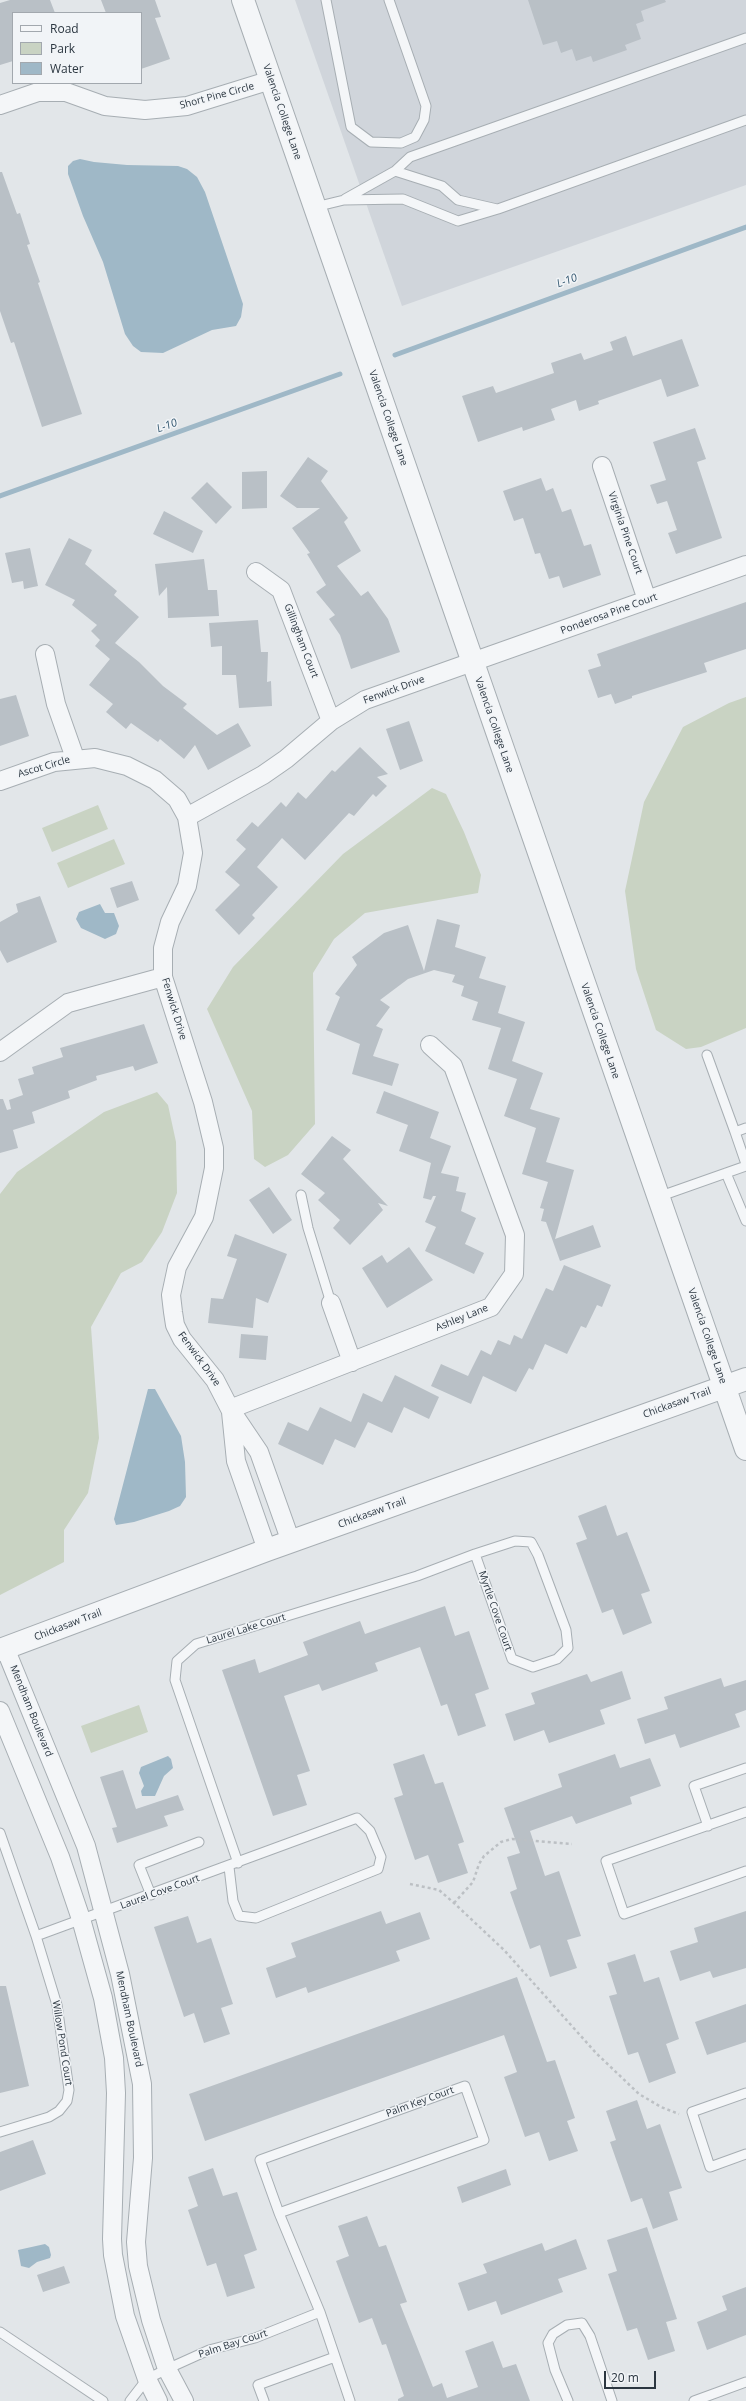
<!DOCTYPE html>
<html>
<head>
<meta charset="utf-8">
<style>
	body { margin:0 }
	#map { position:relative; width:746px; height:2401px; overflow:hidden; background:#e2e6e9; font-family:"Open Sans",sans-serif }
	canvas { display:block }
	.legend { position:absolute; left:12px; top:12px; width:130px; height:72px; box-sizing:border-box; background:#f1f4f7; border:1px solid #a2a8ae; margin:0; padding:5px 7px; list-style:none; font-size:12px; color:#2b3640 }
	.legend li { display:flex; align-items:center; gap:8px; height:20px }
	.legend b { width:20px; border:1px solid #a2a8ae }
	.scale { position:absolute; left:604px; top:2371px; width:52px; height:18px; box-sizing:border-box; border:2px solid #2b3640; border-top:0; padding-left:5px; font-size:12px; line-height:14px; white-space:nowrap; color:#2b3640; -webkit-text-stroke:3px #f1f4f7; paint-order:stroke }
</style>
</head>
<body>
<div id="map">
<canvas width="746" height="2401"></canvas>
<ul class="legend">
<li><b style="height:5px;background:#f4f6f8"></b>Road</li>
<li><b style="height:11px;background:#c9d3c3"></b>Park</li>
<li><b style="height:11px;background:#9fb8c7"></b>Water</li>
</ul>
<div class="scale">20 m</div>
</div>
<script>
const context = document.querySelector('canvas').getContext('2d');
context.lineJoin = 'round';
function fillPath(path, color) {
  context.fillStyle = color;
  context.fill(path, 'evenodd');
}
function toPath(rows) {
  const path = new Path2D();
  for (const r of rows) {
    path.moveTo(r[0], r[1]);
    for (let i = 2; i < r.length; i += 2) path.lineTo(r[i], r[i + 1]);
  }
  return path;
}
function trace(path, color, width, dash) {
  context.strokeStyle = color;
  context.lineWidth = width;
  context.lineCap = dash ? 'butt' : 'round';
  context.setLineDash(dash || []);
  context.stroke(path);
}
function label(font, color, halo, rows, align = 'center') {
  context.font = font + ' "Open Sans",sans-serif';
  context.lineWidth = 3;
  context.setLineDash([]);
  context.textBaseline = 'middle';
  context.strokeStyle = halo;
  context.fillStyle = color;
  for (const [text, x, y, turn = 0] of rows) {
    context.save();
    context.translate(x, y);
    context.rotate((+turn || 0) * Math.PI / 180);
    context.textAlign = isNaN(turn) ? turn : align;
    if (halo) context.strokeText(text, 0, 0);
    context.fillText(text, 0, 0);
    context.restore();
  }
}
fillPath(toPath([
	[295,0,746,0,746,185,402,306]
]), '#d0d5db');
fillPath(toPath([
	[746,697,746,1028,701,1047,686,1049,656,1030,636,969,625,891,644,802,683,727,729,703],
	[432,788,446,794,464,832,481,875,478,893,365,913,334,939,313,973,315,1124,288,1155,265,1167,254,1159,252,1111,207,1009,233,967,343,854],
	[98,805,108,829,52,852,42,828],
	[114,839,125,864,68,888,57,863],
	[157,1092,168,1105,176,1142,177,1193,162,1232,142,1262,121,1273,91,1327,99,1438,88,1493,64,1530,64,1562,0,1595,0,1194,17,1172,104,1112],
	[139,1705,148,1732,91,1753,81,1726]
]), '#c9d3c3');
fillPath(toPath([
	[80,159,94,162,127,165,178,166,187,169,197,177,205,192,243,304,241,317,236,326,212,330,163,353,141,352,133,346,125,334,103,262,83,216,68,174,68,166,73,161],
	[100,904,105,913,114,913,119,926,116,934,105,939,81,928,76,919,79,912],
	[148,1389,155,1389,181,1436,185,1462,186,1497,180,1506,169,1511,134,1522,116,1525,114,1519],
	[168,1756,171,1759,173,1768,164,1776,155,1796,142,1796,141,1791,144,1786,139,1773,141,1767],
	[45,2244,49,2247,51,2255,50,2258,37,2262,29,2268,21,2266,18,2250]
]), '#9fb8c7');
trace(toPath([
	[395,355,746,227],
	[0,496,340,374]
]), '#9fb8c7', 5);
fillPath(toPath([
	[10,0,50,0,55,13,13,13,13,61,0,65,0,3],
	[101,0,155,0,161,17,155,18,170,59,141,69,141,13,106,13],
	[528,0,665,0,666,2,641,11,644,21,636,24,641,39,625,45,627,50,593,62,591,56,576,61,572,49,561,53,557,41,543,45],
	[0,172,2,172,17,214,20,213,30,244,27,245,40,282,38,283,82,414,42,427,14,342,11,343,0,311],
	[626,336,633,356,682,339,699,386,667,397,661,379,598,401,599,404,579,411,576,400,551,409,555,420,523,431,522,427,478,442,462,396,493,386,496,393,554,373,551,363,581,353,584,360,613,350,610,342],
	[695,428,706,459,697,462,722,538,676,554,668,533,677,530,667,501,657,504,650,485,666,480,653,442],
	[308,457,328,471,321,481,348,518,344,522,361,551,337,566,361,596,368,591,388,619,400,652,351,669,340,635,329,619,335,615,316,592,326,585,307,554,310,553,292,528,320,508,297,508,280,496],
	[267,471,267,508,242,509,242,472],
	[541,478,546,491,553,488,562,512,571,509,584,546,591,544,601,575,563,588,559,576,549,579,540,553,535,554,523,518,514,521,503,491],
	[207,482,232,507,216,524,191,498],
	[164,511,203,531,193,553,153,534],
	[69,538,92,550,85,564,117,591,114,595,139,617,115,643,139,662,163,686,187,704,183,708,217,735,238,723,251,746,208,770,195,745,184,759,160,739,158,742,131,723,126,729,106,712,113,704,89,685,110,659,95,646,100,640,91,631,97,625,72,605,75,600,45,585],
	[30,548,38,586,24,589,23,581,12,583,5,553],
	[204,559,208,590,217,590,219,616,168,618,167,587,159,596,155,564],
	[746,602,746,649,704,663,707,672,632,696,632,698,615,704,611,694,598,698,588,670,601,666,597,654],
	[258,620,261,652,268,652,267,682,271,681,272,706,239,708,236,675,222,675,222,646,211,647,209,623],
	[16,695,29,736,0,746,0,699],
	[409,721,423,761,400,770,386,729],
	[360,747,388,774,377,777,387,786,376,797,373,794,354,816,349,813,305,860,282,838,257,867,278,887,252,915,255,918,239,935,215,910,240,885,225,872,246,849,236,840,252,822,258,827,281,802,286,807,298,792,306,799,332,770,335,772],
	[132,881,139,900,117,908,110,888],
	[40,896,57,942,7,963,0,950,0,922,18,912,16,904],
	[437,919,460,925,455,947,486,957,479,978,506,986,498,1013,525,1022,512,1061,543,1073,530,1109,560,1118,546,1162,574,1170,555,1239,593,1225,601,1247,560,1261,546,1222,541,1221,544,1209,540,1208,548,1182,522,1174,536,1128,504,1116,517,1079,488,1069,501,1028,472,1020,478,1002,461,996,464,986,452,982,455,975,434,970,408,979,380,1000,390,1007,376,1026,383,1029,373,1056,399,1064,392,1086,352,1074,360,1044,326,1030,340,997,335,994,357,965,352,957,384,933,408,925,424,971],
	[144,1024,158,1063,135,1071,133,1066,96,1076,97,1080,68,1091,70,1098,32,1112,35,1123,13,1130,18,1148,0,1153,0,1099,3,1099,7,1110,11,1109,9,1100,23,1095,18,1079,34,1074,32,1067,63,1057,60,1048],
	[384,1091,439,1112,430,1138,451,1146,441,1173,459,1177,456,1191,466,1193,461,1211,476,1218,465,1244,484,1253,474,1274,425,1251,436,1227,425,1222,436,1196,433,1196,431,1200,423,1198,431,1163,399,1151,408,1125,376,1113],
	[332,1136,351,1150,343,1159,388,1206,378,1203,383,1210,350,1245,333,1228,340,1220,318,1200,325,1193,301,1174],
	[269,1187,292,1220,273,1234,249,1200],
	[235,1234,287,1254,268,1303,256,1298,253,1328,208,1323,211,1298,223,1299,237,1259,227,1256],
	[409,1247,433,1280,387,1308,362,1268,382,1255,387,1263],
	[564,1265,611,1285,602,1307,597,1305,586,1328,581,1326,567,1354,545,1344,533,1370,529,1368,516,1392,483,1376,471,1404,431,1386,441,1364,468,1376,481,1350,491,1355,498,1340,510,1345,514,1335,522,1339,546,1288,553,1291],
	[241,1334,268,1336,266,1360,239,1358],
	[395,1375,439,1397,429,1419,404,1407,392,1433,368,1422,355,1448,335,1439,323,1465,278,1444,288,1422,308,1431,320,1407,351,1422,363,1393,382,1402],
	[606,1505,617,1536,627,1532,650,1591,641,1594,652,1623,623,1635,613,1609,602,1613,576,1543,587,1539,578,1516],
	[445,1606,455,1636,469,1631,489,1689,475,1694,486,1726,458,1736,447,1704,441,1706,420,1647,375,1663,378,1671,322,1691,319,1684,284,1696,310,1771,297,1775,307,1805,273,1816,222,1670,255,1659,259,1673,308,1655,303,1642,360,1621,365,1634],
	[622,1671,631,1699,600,1710,605,1724,549,1743,544,1730,514,1741,505,1714,535,1704,531,1693,587,1674,591,1682],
	[721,1678,724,1687,746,1680,746,1710,735,1714,740,1727,680,1748,675,1734,645,1744,637,1719,668,1709,664,1697],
	[424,1754,435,1784,443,1782,464,1842,458,1844,468,1873,438,1883,428,1855,415,1860,394,1798,403,1795,393,1764],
	[615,1754,620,1768,650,1758,661,1786,630,1797,632,1804,576,1824,572,1816,530,1831,545,1876,559,1871,581,1936,567,1940,577,1968,550,1977,540,1945,530,1949,510,1892,517,1889,507,1857,520,1853,504,1808,562,1787,558,1774],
	[123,1770,136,1809,178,1795,184,1810,164,1816,168,1826,117,1843,112,1828,117,1827,100,1777],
	[381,1911,386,1924,420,1912,430,1939,396,1951,400,1961,308,1993,306,1987,276,1998,266,1968,296,1957,291,1943],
	[746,1911,746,1968,713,1978,710,1971,680,1981,670,1951,698,1942,694,1928],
	[188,1916,197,1943,211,1938,233,2004,221,2008,230,2034,204,2043,194,2013,184,2017,154,1927],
	[635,1954,644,1982,659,1977,679,2039,666,2044,676,2073,649,2083,638,2052,628,2055,609,1996,617,1994,607,1963],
	[517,1977,547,2062,555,2060,575,2118,567,2121,578,2151,549,2161,539,2132,525,2137,504,2077,517,2072,504,2035,205,2141,189,2094],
	[0,1986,6,1986,29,2086,0,2093],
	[746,2004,746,2042,707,2055,695,2022],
	[637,2100,647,2129,660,2124,682,2188,669,2192,678,2220,653,2229,642,2198,631,2202,610,2142,616,2140,606,2111],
	[33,2140,46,2174,0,2191,0,2152],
	[213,2168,223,2196,237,2192,257,2250,244,2255,255,2288,227,2297,216,2263,207,2266,188,2210,198,2206,188,2177],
	[506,2169,511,2185,462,2203,457,2187],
	[367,2216,379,2247,386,2245,407,2302,400,2304,433,2387,442,2383,447,2398,478,2387,465,2351,493,2341,503,2368,516,2364,530,2401,398,2401,398,2399,404,2396,386,2344,382,2345,372,2318,359,2323,336,2261,349,2256,338,2226],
	[647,2227,677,2319,666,2322,675,2351,648,2360,637,2328,627,2331,608,2274,617,2271,607,2240],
	[576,2239,587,2269,558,2279,563,2292,501,2315,496,2301,468,2311,458,2283,487,2273,483,2264,542,2243,545,2251],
	[64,2266,70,2283,43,2292,37,2275],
	[746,2287,746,2335,707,2350,697,2322,727,2310,722,2296]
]), '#b9c0c6');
const service = toPath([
	[326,0,351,127,371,142,401,143,415,137,424,120,426,106,389,0],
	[395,171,442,186,458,200,497,209],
	[345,199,395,171,410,157,746,38],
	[315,207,344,200,403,199,458,221,498,209,746,120],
	[707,1055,735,1132],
	[746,1128,735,1132,746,1164],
	[726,1173,746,1221],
	[301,1195,308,1228,331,1303],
	[658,1197,746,1166],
	[746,1812,606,1861,624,1914,746,1871],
	[708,1826,694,1786,746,1768],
	[0,1833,36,1936,57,2005,69,2090,67,2101,59,2111,49,2117,0,2132],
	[238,1863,175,1680,177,1661,196,1644,417,1576,475,1554,515,1541,531,1542,538,1555,566,1630,568,1648,557,1659,533,1667,512,1659,475,1554],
	[151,1895,139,1865,199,1842],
	[36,1936,357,1818,370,1831,381,1857,378,1869,256,1918,239,1916,233,1901,229,1867],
	[746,2093,692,2112,710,2167,746,2154],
	[279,2213,484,2140,465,2086,260,2160,279,2213,320,2312,350,2401],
	[0,2332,103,2401],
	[130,2401,147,2379,167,2369,209,2350,255,2338,320,2312],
	[264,2401,258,2385,335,2357],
	[568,2401,555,2370,548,2343,553,2334,567,2325,582,2323,590,2336,612,2401],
	[694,2401,746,2382]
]);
const minor = toPath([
	[0,105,38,92,66,92,105,106,145,110,187,106,271,80],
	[602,466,647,600],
	[256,572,281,590,331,721],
	[45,654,56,704,75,758],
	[0,781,54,762,95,758,127,766,155,780,177,799,187,817,193,853,187,886,170,922,163,948,163,977,203,1102,214,1148,214,1168,204,1217,177,1267,171,1295,173,1312,175,1325,182,1339,215,1380,230,1409,259,1452,291,1542],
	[187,817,263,775,286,759,331,721,365,700,746,565],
	[0,1052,68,1003,163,977],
	[331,1303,352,1362],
	[230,1409,491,1307,514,1274,515,1235,453,1066,430,1045],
	[231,1412,236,1461,267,1550],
	[5,1648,86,1846,120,1974,142,2084,143,2158,136,2242,138,2266,151,2320,167,2369,184,2401],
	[0,1711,60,1857,81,1919,103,1998,114,2058,116,2093,112,2239,113,2255,125,2316,147,2379,158,2401]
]);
const tertiary = toPath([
	[243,0,746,1449],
	[0,1650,267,1550,746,1379]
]);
trace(service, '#a7aeb3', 11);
trace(minor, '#a7aeb3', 20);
trace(tertiary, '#a7aeb3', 24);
trace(toPath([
	[410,1884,439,1890,454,1903,504,1950,596,2053,639,2094,661,2107,679,2114],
	[454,1903,473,1882,479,1864,484,1856,501,1842,512,1839,572,1844]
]), '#bcc0c4', 2.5, [3, 3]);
trace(service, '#f4f6f8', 9);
trace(minor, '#f4f6f8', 18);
trace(tertiary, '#f4f6f8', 22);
label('10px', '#2b3640', '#f1f4f7', [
	["Short Pine Circle",217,96,-15],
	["Valencia College Lane",282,112,71],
	["Valencia College Lane",388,418,71],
	["Virginia Pine Court",625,533,71],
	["Ponderosa Pine Court",609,614,-20],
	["Gillingham Court",301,641,69],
	["Fenwick Drive",394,690,-20],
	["Valencia College Lane",494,725,71],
	["Ascot Circle",44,767,-16],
	["Fenwick Drive",174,1009,73],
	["Valencia College Lane",600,1031,71],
	["Ashley Lane",462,1318,-22],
	["Valencia College Lane",707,1336,71],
	["Fenwick Drive",199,1359,54],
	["Chickasaw Trail",677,1403,-20],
	["Chickasaw Trail",372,1513,-20],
	["Myrtle Cove Court",495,1611,71],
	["Chickasaw Trail",68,1625,-21],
	["Laurel Lake Court",246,1629,-17],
	["Mendham Boulevard",31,1711,68],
	["Laurel Cove Court",160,1892,-20],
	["Mendham Boulevard",129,2019,78],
	["Willow Pond Court",62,2043,81],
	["Palm Key Court",420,2102,-20],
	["Palm Bay Court",233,2344,-18]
]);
label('italic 11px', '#375a72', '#f1f4f7', [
	["L-10",567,281,-20],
	["L-10",167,426,-20]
]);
</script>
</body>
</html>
